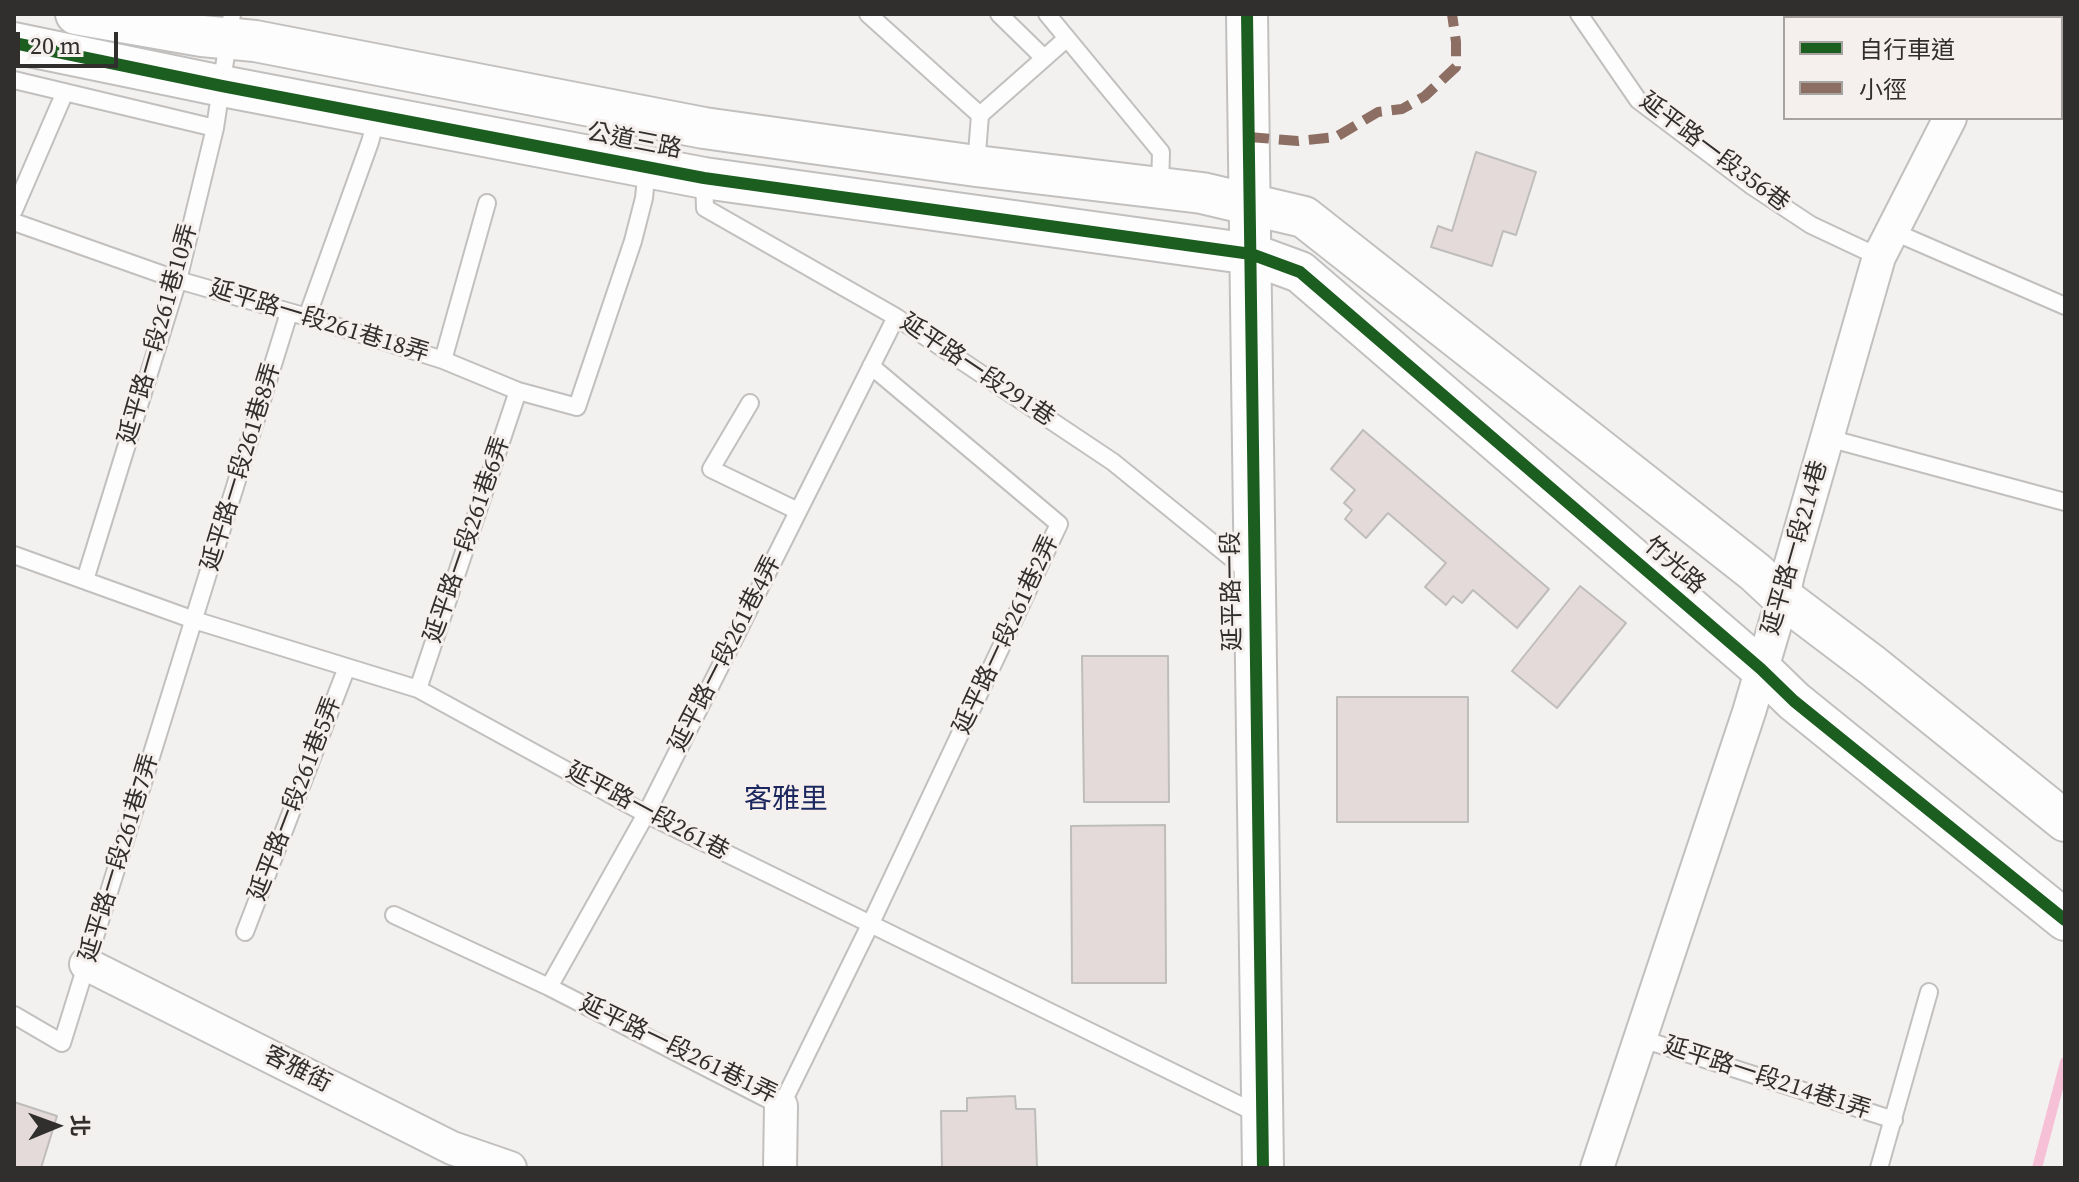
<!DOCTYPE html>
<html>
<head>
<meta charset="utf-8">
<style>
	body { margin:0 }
	#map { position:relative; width:2079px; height:1182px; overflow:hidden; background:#f3f1ef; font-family:"Source Serif 4","Noto Sans TC",serif }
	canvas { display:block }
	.frame { position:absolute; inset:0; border:16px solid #312f2e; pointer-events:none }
	.legend { position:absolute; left:1783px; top:16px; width:280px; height:104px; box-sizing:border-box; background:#f5f0ed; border:2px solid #a7a3a1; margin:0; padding:10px 14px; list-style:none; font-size:24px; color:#312f2e }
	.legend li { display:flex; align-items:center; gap:16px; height:40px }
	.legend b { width:40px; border:2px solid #a7a3a1 }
	.north { position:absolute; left:16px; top:1086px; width:80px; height:80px; -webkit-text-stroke:6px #f5f0ed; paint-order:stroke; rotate:89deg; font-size:22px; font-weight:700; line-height:32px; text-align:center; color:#312f2e }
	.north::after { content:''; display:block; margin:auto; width:28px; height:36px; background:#312f2e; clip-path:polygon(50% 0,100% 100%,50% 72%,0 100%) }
	.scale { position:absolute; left:16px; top:32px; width:102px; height:36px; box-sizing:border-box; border:4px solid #312f2e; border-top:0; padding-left:10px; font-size:24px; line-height:28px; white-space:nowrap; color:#312f2e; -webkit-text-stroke:6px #f5f0ed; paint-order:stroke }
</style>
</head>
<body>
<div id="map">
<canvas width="2079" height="1182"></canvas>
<div class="frame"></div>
<ul class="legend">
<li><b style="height:10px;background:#1b5e20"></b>自行車道</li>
<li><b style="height:10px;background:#8d6e63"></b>小徑</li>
</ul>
<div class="north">北</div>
<div class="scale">20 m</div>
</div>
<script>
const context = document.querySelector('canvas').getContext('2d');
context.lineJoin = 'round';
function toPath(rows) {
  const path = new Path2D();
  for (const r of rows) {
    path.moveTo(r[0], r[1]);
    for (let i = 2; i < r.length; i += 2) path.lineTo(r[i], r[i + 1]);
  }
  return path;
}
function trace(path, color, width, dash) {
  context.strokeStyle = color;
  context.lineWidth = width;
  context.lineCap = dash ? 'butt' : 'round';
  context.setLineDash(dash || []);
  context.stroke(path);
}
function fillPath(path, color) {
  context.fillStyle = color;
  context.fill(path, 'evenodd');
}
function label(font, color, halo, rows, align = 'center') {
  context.font = font + ' "Source Serif 4","Noto Sans TC",serif';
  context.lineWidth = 6;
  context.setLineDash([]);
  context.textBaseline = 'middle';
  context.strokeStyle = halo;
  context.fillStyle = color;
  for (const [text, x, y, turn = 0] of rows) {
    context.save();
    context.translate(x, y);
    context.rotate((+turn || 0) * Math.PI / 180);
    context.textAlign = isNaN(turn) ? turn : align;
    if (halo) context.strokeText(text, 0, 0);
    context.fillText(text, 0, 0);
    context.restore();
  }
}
trace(toPath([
	[2037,1168,2065,1062]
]), '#f6c0d6', 10);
const building = toPath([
	[1476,152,1536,172,1516,235,1503,231,1492,266,1431,247,1438,226,1452,231,1476,152],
	[1363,430,1549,589,1517,628,1473,590,1462,603,1453,596,1446,605,1425,587,1446,563,1388,513,1366,538,1345,519,1352,510,1344,503,1355,490,1331,469,1363,430],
	[1580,586,1626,623,1557,708,1512,671,1580,586],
	[1082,656,1168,656,1169,802,1084,802,1082,656],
	[1337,697,1468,697,1468,822,1337,822,1337,697],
	[1165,825,1166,983,1072,983,1071,826,1165,825],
	[1015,1096,1016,1109,1035,1109,1037,1168,942,1168,941,1111,967,1111,967,1098,1015,1096],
	[14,1102,57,1116,41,1168,14,1168,14,1102]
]);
fillPath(building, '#e5dada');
trace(building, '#bfbdbc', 2);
const service = toPath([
	[868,14,980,115,1066,39],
	[999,14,1044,58],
	[1047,14,1161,152,1160,188],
	[1579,14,1638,100,1752,186,1811,225,1879,257],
	[14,80,215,128],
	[976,166,980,115],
	[704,178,705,208,896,317,1113,462,1251,574],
	[487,203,443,360,518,391,577,407,633,241,644,198,647,168],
	[14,210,65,92],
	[14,222,178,280,307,317,443,360],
	[1892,231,2065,306],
	[307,317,370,142,377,116],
	[750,403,711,469,798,511],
	[1828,438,2065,502],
	[14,555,194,620,418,689,646,814,1260,1115],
	[85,580,178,280,215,128,232,14],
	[418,689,518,391],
	[394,915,549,987,781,1106,870,925,1059,524,871,366],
	[245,932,347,667],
	[549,987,646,814,896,317],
	[14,1015,62,1043,289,313],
	[1639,1038,1894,1120],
	[1879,1168,1929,992]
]);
const minor = toPath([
	[2002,18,2004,14],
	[86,964,452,1148,510,1168],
	[780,1168,781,1106],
	[1597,1168,1749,712,1783,598,1788,574,1879,257,1950,118]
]);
const tertiary = toPath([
	[76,14,202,36,255,41,704,128,976,166,1202,193,1304,217,1755,572,1783,598,1873,666,2065,821],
	[1247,14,1263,1168],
	[14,43,222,86,704,178,1251,254,1300,272,1761,669,1794,701,2065,920]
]);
trace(service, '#c2c0bf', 20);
trace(minor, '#c2c0bf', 36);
trace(tertiary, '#c2c0bf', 44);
trace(service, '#fdfdfd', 16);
trace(minor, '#fdfdfd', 32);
trace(tertiary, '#fdfdfd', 40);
trace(toPath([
	[1249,137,1298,141,1336,137,1378,112,1402,109,1425,96,1456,67,1456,42,1452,14]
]), '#8d6e63', 10, [20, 10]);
trace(toPath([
	[1247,14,1263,1168],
	[14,43,222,86,704,178,1251,254,1300,272,1761,669,1794,701,2065,920]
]), '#1b5e20', 12);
label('24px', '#312f2e', '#f5f0ed', [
	["公道三路",634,142,11],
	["延平路一段356巷",1714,153,37],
	["延平路一段261巷18弄",319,322,17],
	["延平路一段261巷10弄",159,334,-74],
	["延平路一段291巷",977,371,34],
	["延平路一段261巷8弄",242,467,-73],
	["延平路一段261巷6弄",468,540,-71],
	["延平路一段214巷",1796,548,-74],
	["竹光路",1674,566,41],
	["延平路一段",1233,591,-91],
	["延平路一段261巷2弄",1007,635,-65],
	["延平路一段261巷4弄",726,654,-63],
	["延平路一段261巷5弄",296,799,-69],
	["延平路一段261巷",647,812,28],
	["延平路一段261巷7弄",120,858,-73],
	["延平路一段261巷1弄",678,1050,26],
	["客雅街",297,1070,27],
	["延平路一段214巷1弄",1767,1079,18]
]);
label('28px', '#1b275e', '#f5f0ed', [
	["客雅里",786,801]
]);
</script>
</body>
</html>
